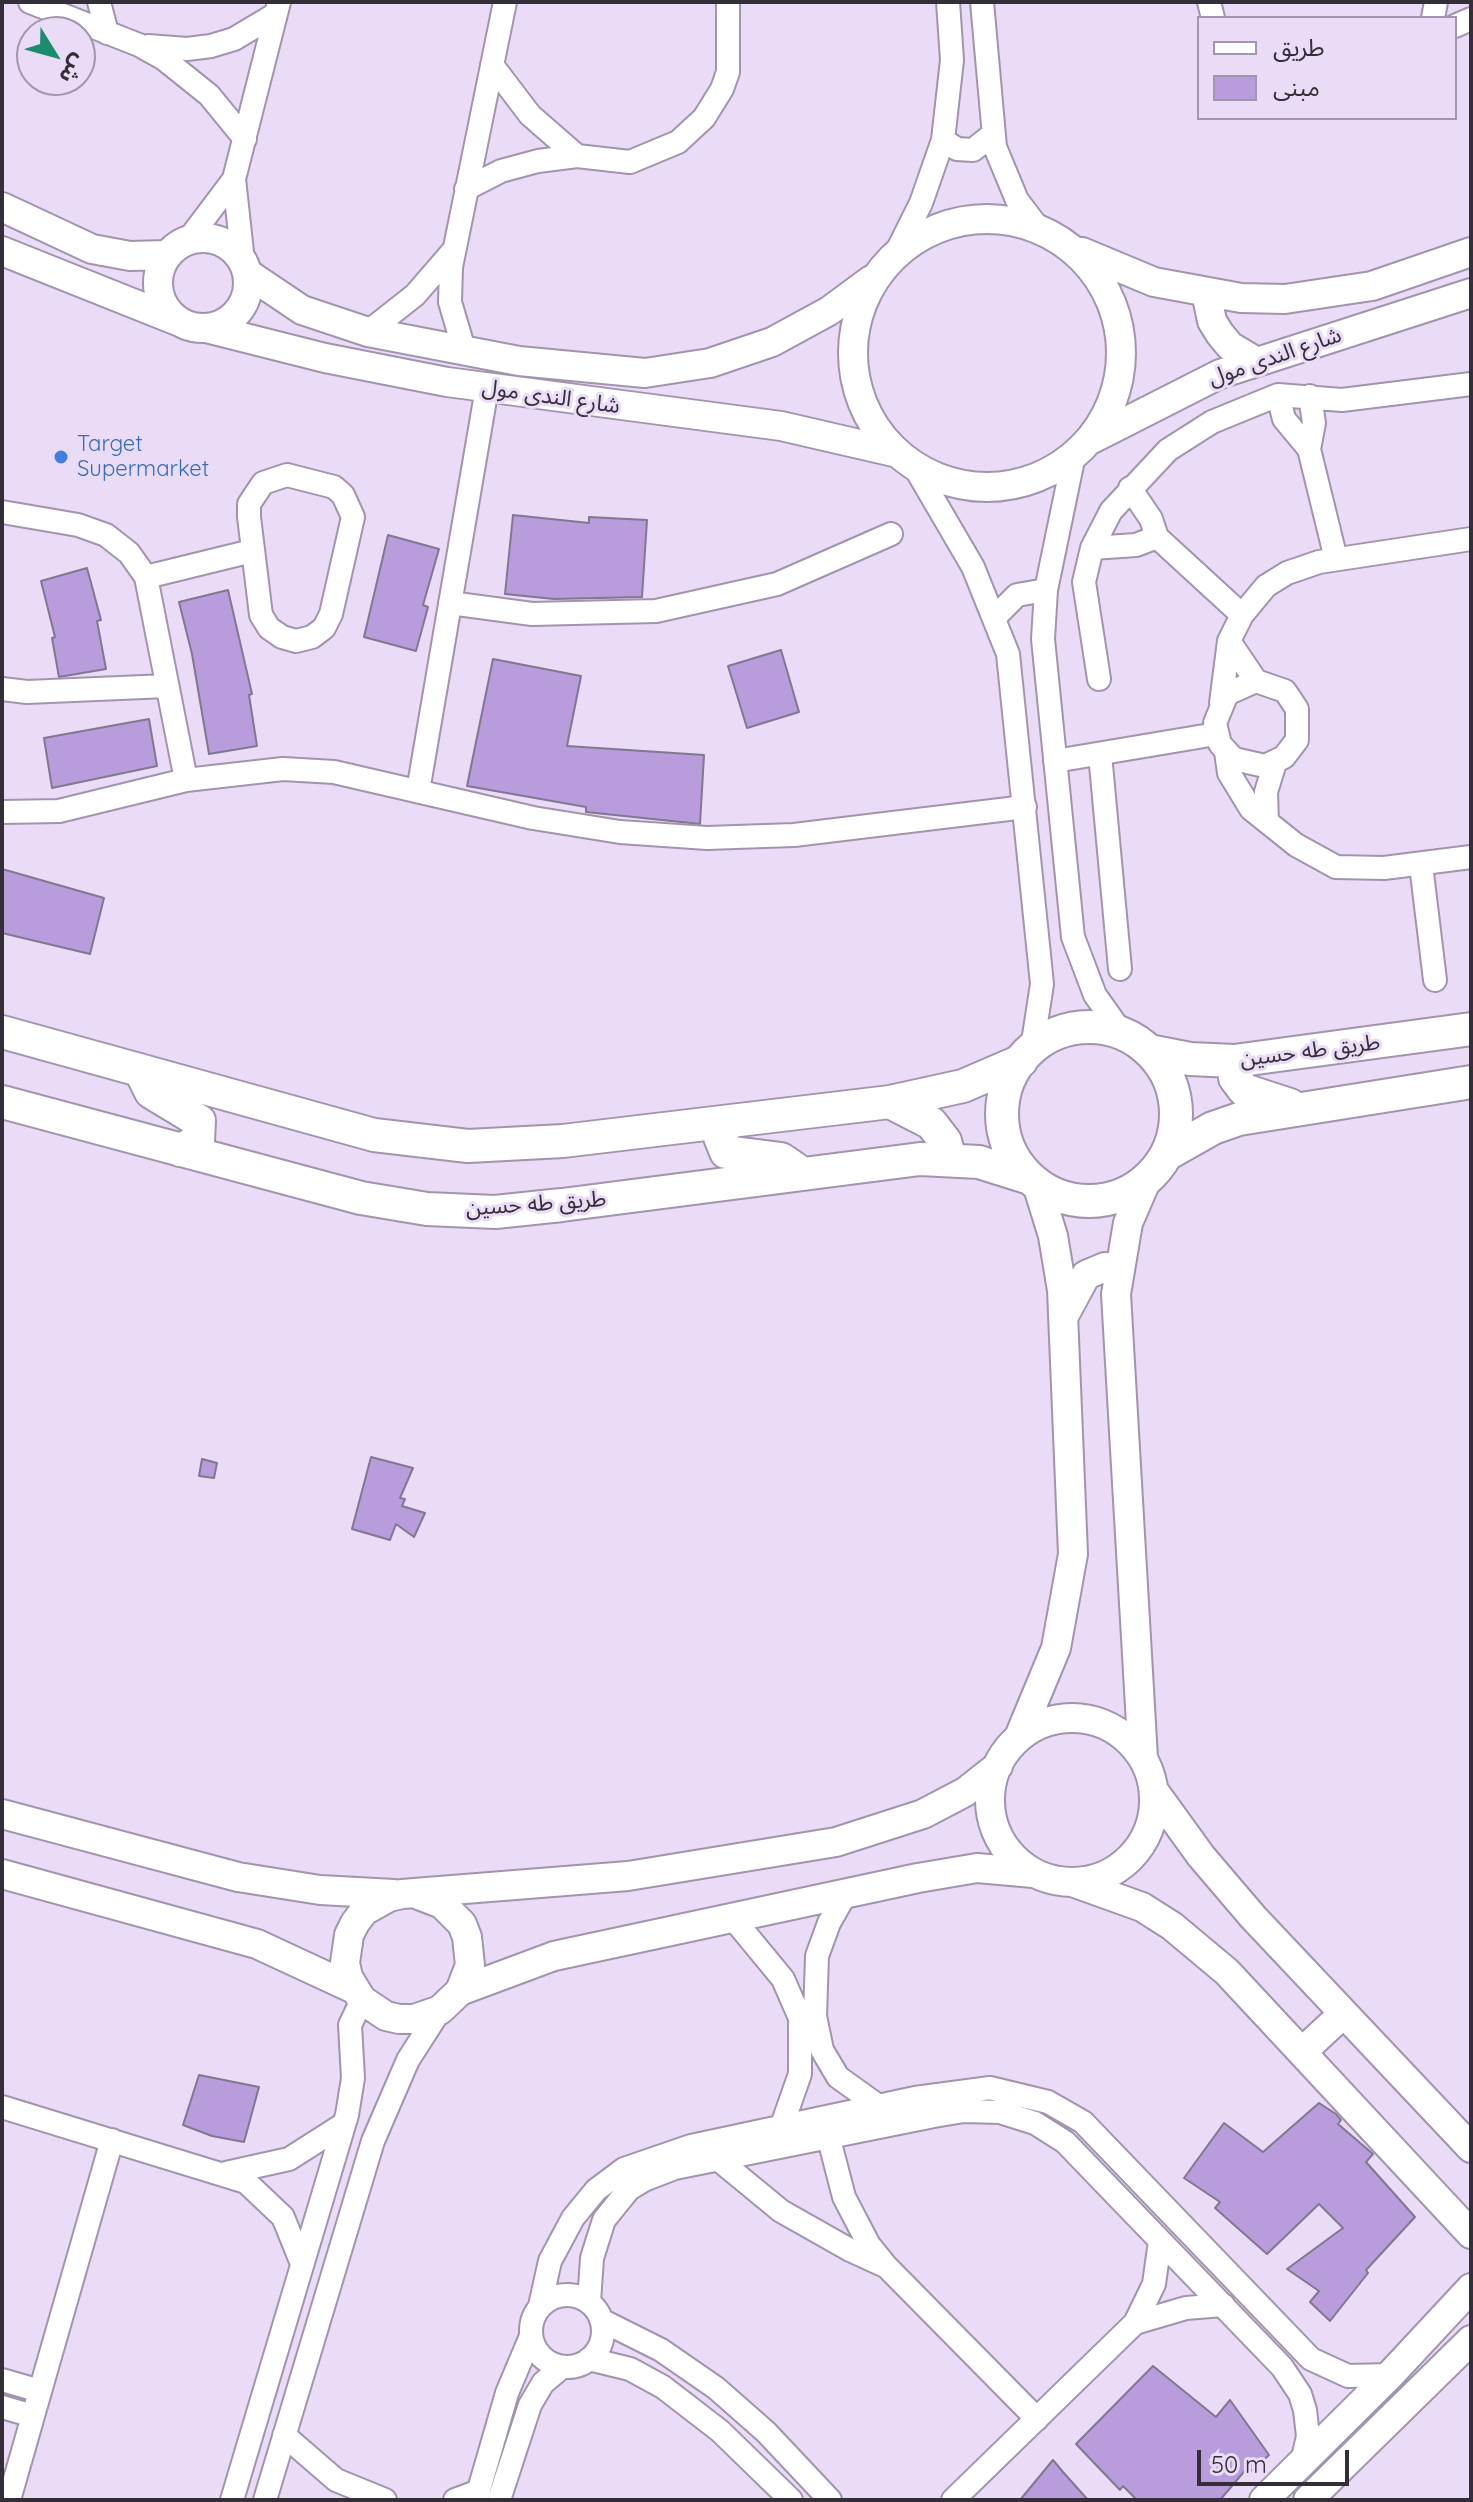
<!DOCTYPE html>
<html>
<head>
<meta charset="utf-8">
<style>
	body { margin:0 }
	#map { position:relative; width:1473px; height:2502px; overflow:hidden; background:#eadbf7; font-family:Quicksand,"Noto Sans Arabic",sans-serif }
	canvas { display:block }
	.frame { position:absolute; inset:0; border:4px solid #342e38; pointer-events:none }
	.legend { position:absolute; left:1197px; top:16px; width:260px; height:104px; box-sizing:border-box; background:#eadbf7; border:2px solid #a196ab; margin:0; padding:10px 14px; list-style:none; font-size:24px; color:#342e38 }
	.legend li { display:flex; align-items:center; gap:16px; height:40px }
	.legend b { width:40px; border:2px solid #a196ab }
	.north { position:absolute; left:16px; top:16px; width:80px; height:80px; box-sizing:border-box; background:#eadbf7; border:2px solid #a196ab; border-radius:50%; rotate:127deg; font-size:22px; font-weight:700; line-height:32px; text-align:center; color:#342e38 }
	.north::after { content:''; display:block; margin:auto; width:28px; height:36px; background:#1a8d6e; clip-path:polygon(50% 0,100% 100%,50% 72%,0 100%) }
	.scale { position:absolute; left:1197px; top:2450px; width:152px; height:36px; box-sizing:border-box; border:4px solid #342e38; border-top:0; padding-left:10px; font-size:24px; line-height:28px; white-space:nowrap; color:#342e38; -webkit-text-stroke:6px #eadbf7; paint-order:stroke }
</style>
</head>
<body>
<div id="map">
<canvas width="1473" height="2502"></canvas>
<div class="frame"></div>
<ul class="legend">
<li><b style="height:10px;background:#fff"></b>طريق</li>
<li><b style="height:22px;background:#b89cdb"></b>مبنى</li>
</ul>
<div class="north">ش</div>
<div class="scale">50 m</div>
</div>
<script>
const context = document.querySelector('canvas').getContext('2d');
context.lineJoin = 'round';
function fillPath(path, color) {
  context.fillStyle = color;
  context.fill(path, 'evenodd');
}
function toPath(rows) {
  const path = new Path2D();
  for (const r of rows) {
    if (r.length === 3) {
      path.moveTo(r[0] + r[2], r[1]);
      path.arc(r[0], r[1], r[2], 0, 2 * Math.PI);
      continue;
    }
    path.moveTo(r[0], r[1]);
    for (let i = 2; i < r.length; i += 2) path.lineTo(r[i], r[i + 1]);
  }
  return path;
}
function trace(path, color, width, dash) {
  context.strokeStyle = color;
  context.lineWidth = width;
  context.lineCap = dash ? 'butt' : 'round';
  context.setLineDash(dash || []);
  context.stroke(path);
}
function label(font, color, halo, rows, align = 'center') {
  context.font = font + ' Quicksand,"Noto Sans Arabic",sans-serif';
  context.lineWidth = 6;
  context.setLineDash([]);
  context.textBaseline = 'middle';
  context.strokeStyle = halo;
  context.fillStyle = color;
  for (const [text, x, y, turn = 0] of rows) {
    context.save();
    context.translate(x, y);
    context.rotate((+turn || 0) * Math.PI / 180);
    context.textAlign = isNaN(turn) ? turn : align;
    if (halo) context.strokeText(text, 0, 0);
    context.fillText(text, 0, 0);
    context.restore();
  }
}
const building = toPath([
	[513,515,589,523,589,517,647,520,642,597,554,599,505,594,513,515],
	[388,535,439,549,423,605,428,607,416,651,364,637,388,535],
	[87,568,101,620,97,621,106,669,59,677,52,638,55,637,41,581,87,568],
	[228,590,252,694,249,695,257,746,209,754,192,654,179,602,228,590],
	[781,650,799,712,747,728,728,666,781,650],
	[493,659,581,676,567,746,704,755,700,824,586,812,586,807,467,786,493,659],
	[149,719,157,766,52,788,44,738,149,719],
	[2,869,104,898,90,954,2,933,2,869],
	[371,1457,413,1468,400,1498,405,1499,402,1506,425,1513,414,1537,396,1524,390,1540,352,1529,371,1457],
	[202,1459,217,1463,214,1478,199,1476,202,1459],
	[199,2075,259,2087,244,2142,212,2136,183,2125,199,2075],
	[1319,2103,1336,2114,1341,2120,1338,2124,1373,2154,1366,2162,1415,2217,1366,2270,1368,2273,1330,2321,1310,2302,1319,2291,1287,2269,1343,2228,1319,2204,1267,2254,1215,2208,1220,2202,1184,2178,1224,2123,1263,2152,1319,2103],
	[1153,2366,1216,2417,1230,2400,1269,2455,1252,2471,1248,2467,1220,2500,1137,2500,1123,2486,1120,2490,1076,2444,1153,2366],
	[1053,2460,1063,2472,1088,2500,1020,2500,1053,2460]
]);
fillPath(building, '#b89cdb');
trace(building, '#827790', 2);
const minor = toPath([
	[30,2,139,45,164,59,209,95,245,139],
	[99,2,107,33],
	[982,2,995,147,1017,200,1039,229],
	[1209,2,1213,18],
	[1433,18,1436,2],
	[1455,26,1471,19],
	[148,46,187,49,211,46,234,39,276,14],
	[492,65,530,115,577,156],
	[943,140,957,149,973,150,992,135],
	[466,189,501,171,538,161,577,156,630,162,678,142,704,118,722,89,728,72,728,2],
	[188,240,234,179],
	[894,257,921,203,943,140,952,60,948,2],
	[243,261,234,179,279,2],
	[368,332,415,295,453,251],
	[465,353,450,302,451,267,505,2],
	[1278,395,1284,419,1309,449],
	[1310,396,1314,423,1309,449,1336,559],
	[1074,455,1046,590,1043,639,1073,937,1095,995,1122,1033],
	[914,466,973,567,1008,654,1042,984,1032,1049],
	[287,475,334,487,343,495,353,517,331,614,324,628,312,637,296,641,282,637,269,628,261,615,249,517,249,504,263,483,287,475],
	[1130,488,1151,519,1157,537,1242,615],
	[2,512,78,525,106,535,129,553,146,577,186,780],
	[1092,548,1136,545,1157,537],
	[146,577,252,551],
	[450,603,532,614,656,611,777,584,891,534],
	[996,616,1017,595,1046,590],
	[1229,641,1256,681,1285,691,1297,709,1297,740,1284,757,1265,766,1234,759,1220,744,1215,723,1227,694,1256,681],
	[1099,679,1084,582,1092,548,1111,511,1168,450,1212,422,1278,395,1342,400,1471,384],
	[2,689,27,692,167,686],
	[1221,703,1229,641,1242,615,1266,586,1287,573,1319,562,1471,539],
	[1226,752,1229,773,1251,809,1296,845,1336,867,1384,868,1471,857],
	[1100,754,1120,969],
	[1055,761,1216,734],
	[418,791,487,388],
	[2,812,59,811,186,780,283,769,334,772,533,818,620,832,707,838,794,835,1025,807],
	[1267,822,1266,792,1275,763],
	[1421,865,1435,980],
	[846,1893,829,1923,817,1956,815,2016,822,2050,838,2077,877,2105],
	[731,1916,783,1979,800,2018,800,2074,781,2128],
	[2,2107,246,2182,283,2217,302,2264],
	[829,2139,844,2197,869,2245,886,2266,1037,2419],
	[719,2160,781,2211,850,2250,885,2266],
	[226,2173,289,2159,344,2124],
	[567,2331,36],
	[589,2302,592,2258,604,2220,629,2189,644,2180,675,2168,934,2116,964,2111,1000,2112,1035,2123,1065,2142,1282,2367,1300,2394,1305,2410,1308,2436,1302,2463],
	[540,2306,550,2261,573,2218,596,2190,624,2169,691,2146,915,2098,990,2088,1048,2102,1083,2122,1311,2359,1348,2376,1390,2375],
	[601,2320,661,2350,716,2388,766,2432,830,2500],
	[1135,2323,1186,2308,1223,2305],
	[589,2359,630,2369,663,2387,720,2431,791,2500],
	[2,2380,40,2391],
	[2,2407,33,2416],
	[284,2435,336,2480,385,2500],
	[9,2500,112,2140],
	[232,2500,347,2115,353,2078,350,2025,362,2000],
	[265,2500,373,2141,408,2060,440,2010],
	[455,2500,479,2491],
	[476,2500,507,2393,531,2336],
	[499,2500,530,2405,543,2383,562,2367],
	[953,2500,1135,2323,1154,2284,1160,2241]
]);
const tertiary = toPath([
	[2,207,92,249,130,256,167,255],
	[987,353,134],
	[203,283,45],
	[2,251,180,322],
	[1082,252,1154,282,1241,298,1285,299,1372,286,1471,252],
	[247,273,302,310,368,332,519,361,645,373,710,363,772,342,829,311,871,280],
	[1206,292,1212,321,1220,334,1230,346,1255,361],
	[206,328,325,358,447,382,781,426,898,453],
	[1092,439,1220,374,1471,293],
	[1065,1314,1086,1275,1105,1267,1118,1270],
	[1072,1800,82],
	[1019,1737,1056,1648,1073,1554,1062,1290,1053,1236,1037,1184],
	[1143,1758,1116,1294,1128,1223,1147,1179],
	[1154,1791,1201,1856,1253,1917,1471,2148],
	[2,1814,238,1877,320,1890,394,1894],
	[2,1874,257,1944,354,1989],
	[1075,1883,1142,1907,1172,1926,1227,1972,1471,2234],
	[416,1894,442,1904,462,1924,467,1937,470,1965,460,1991,440,2010,414,2019,399,2019,386,2016,362,2000,348,1977,345,1963,349,1935,355,1923,364,1911,389,1897,402,1894,628,1876,836,1842,923,1814,965,1792,998,1766],
	[460,1991,554,1956,918,1878,977,1868,1033,1873],
	[1303,2051,1343,2014],
	[1264,2500,1390,2375,1471,2288],
	[1308,2500,1471,2340]
]);
const secondary = toPath([
	[1089,1114,87],
	[2,1032,374,1135,468,1146,563,1141,890,1102,963,1086,1021,1061],
	[1149,1051,1190,1059,1234,1061,1471,1029],
	[1234,1061,1235,1078,1244,1090,1290,1105],
	[140,1070,151,1092,199,1121,198,1141,180,1150],
	[2,1102,361,1198,427,1209,495,1212,562,1205,920,1159,979,1162,1030,1178],
	[890,1102,931,1123,945,1141,950,1159],
	[732,1121,724,1128,720,1137,726,1152,781,1159,800,1172],
	[1167,1154,1213,1128,1239,1119,1471,1082]
]);
trace(minor, '#a294ae', 26);
trace(tertiary, '#a294ae', 32);
trace(secondary, '#a294ae', 36);
trace(minor, '#fff', 22);
trace(tertiary, '#fff', 28);
trace(secondary, '#fff', 32);
for (const [x, y, r, color] of [
	[61,457,8,"#3f7fe0"]
]) {
  const dot = new Path2D();
  dot.arc(x, y, r, 0, 2 * Math.PI);
  context.fillStyle = color;
  context.fill(dot);
  trace(dot, '#eadbf7', 3);
}
label('22px', '#342e38', '#eadbf7', [
	["شارع الندى مول",1275,357,-19],
	["شارع الندى مول",551,397,8],
	["طريق طه حسين",1310,1051,-7],
	["طريق طه حسين",536,1204,-4]
]);
label('22px', '#366cbe', '#eadbf7', [
	["Target",77,444],
	["Supermarket",77,469]
], 'left');
</script>
</body>
</html>
